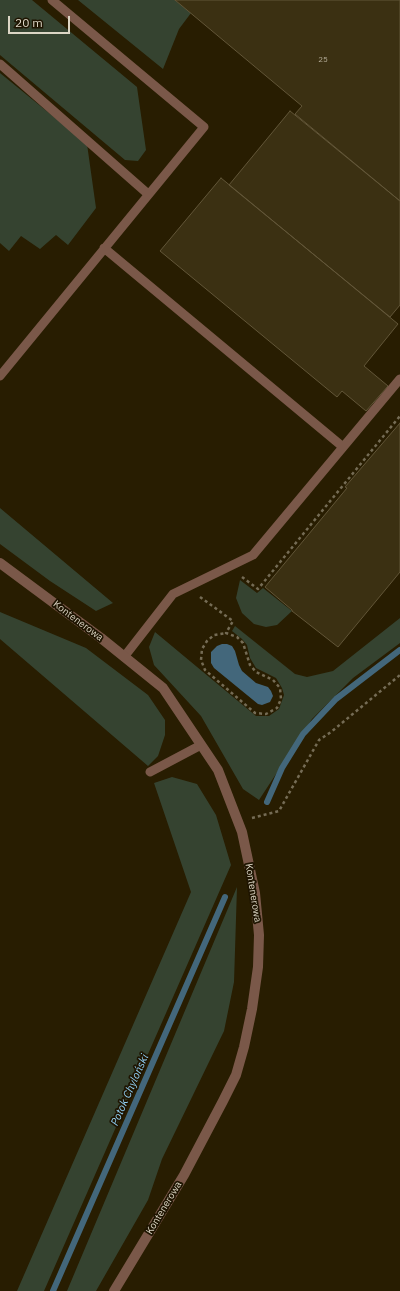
<!DOCTYPE html>
<html>
<head>
<meta charset="utf-8">
<style>
	body { margin:0 }
	#map { position:relative; width:400px; height:1291px; overflow:hidden; background:#281d01; font-family:"IBM Plex Sans",sans-serif }
	canvas { display:block }
	.scale { position:absolute; left:8px; top:16px; width:62px; height:18px; box-sizing:border-box; border:2px solid #dcd6c5; border-top:0; padding-left:5px; font-size:12px; line-height:14px; white-space:nowrap; color:#dcd6c5; -webkit-text-stroke:3px #1e1400; paint-order:stroke }
</style>
</head>
<body>
<div id="map">
<canvas width="400" height="1291"></canvas>
<div class="scale">20 m</div>
</div>
<script>
const context = document.querySelector('canvas').getContext('2d');
context.lineJoin = 'round';
function fillPath(path, color) {
  context.fillStyle = color;
  context.fill(path, 'evenodd');
}
function toPath(rows) {
  const path = new Path2D();
  for (const r of rows) {
    path.moveTo(r[0], r[1]);
    for (let i = 2; i < r.length; i += 2) path.lineTo(r[i], r[i + 1]);
  }
  return path;
}
function trace(path, color, width, dash) {
  context.strokeStyle = color;
  context.lineWidth = width;
  context.lineCap = dash ? 'butt' : 'round';
  context.setLineDash(dash || []);
  context.stroke(path);
}
function label(font, color, halo, rows, align = 'center') {
  context.font = font + ' "IBM Plex Sans",sans-serif';
  context.lineWidth = 3.5;
  context.setLineDash([]);
  context.textBaseline = 'middle';
  context.strokeStyle = halo;
  context.fillStyle = color;
  for (const [text, x, y, turn = 0] of rows) {
    context.save();
    context.translate(x, y);
    context.rotate((+turn || 0) * Math.PI / 180);
    context.textAlign = isNaN(turn) ? turn : align;
    if (halo) context.strokeText(text, 0, 0);
    context.fillText(text, 0, 0);
    context.restore();
  }
}
fillPath(toPath([
	[0,0,32,0,137,87,146,150,138,161,125,160,0,55],
	[78,0,175,0,191,13,179,29,163,69],
	[0,73,87,144,96,208,68,245,56,235,40,249,21,236,9,251,0,243],
	[0,508,113,603,96,611,50,581,0,544],
	[240,580,257,593,263,588,292,611,277,625,266,627,254,624,242,613,236,598],
	[0,612,86,648,148,695,165,720,165,735,158,756,148,766,0,639],
	[400,618,400,643,353,678,312,719,259,800,243,789,201,716,154,665,149,647,155,632,256,716,269,716,279,709,284,695,282,688,276,678,256,668,250,658,247,645,242,639,232,631,235,626,295,674,307,677,333,671],
	[172,777,197,784,216,815,231,865,44,1291,17,1291,191,892,154,783],
	[237,887,234,982,224,1031,162,1159,148,1200,96,1291,67,1291]
]), '#354330');
fillPath(toPath([
	[222,644,227,644,232,646,235,651,239,665,242,671,256,683,268,687,271,691,273,696,270,702,262,705,258,704,214,668,211,663,211,652,217,646]
]), '#43677b');
trace(toPath([
	[267,802,282,768,303,734,336,699,400,650],
	[53,1291,225,897]
]), '#43677b', 6);
const building = toPath([
	[175,0,400,0,400,201,295,114,302,106,175,0],
	[290,111,400,201,400,305,390,317,229,185,290,111],
	[221,178,398,324,364,366,388,386,366,411,342,391,337,397,160,251,221,178],
	[400,423,400,572,338,647,292,611,292,610,265,587,347,488,345,487,400,423]
]);
fillPath(building, '#3b3012');
trace(building, '#625638', 1);
trace(toPath([
	[242,577,258,589,400,416],
	[200,597,233,621,226,633,237,637,243,643,250,665,256,672,273,680,280,688,281,699,277,708,266,714,255,713,205,670,201,660,202,649,207,641,214,635,226,633],
	[252,818,279,811,319,740,331,732,400,675]
]), '#756c55', 2.5, [3, 3]);
trace(toPath([
	[0,64,148,194],
	[104,248,343,447],
	[0,376,204,127,52,0],
	[124,657,173,594,253,555,400,379],
	[150,772,201,745]
]), '#7a5849', 9);
trace(toPath([
	[0,563,101,638,163,688,218,770,242,832,255,893,259,935,258,967,252,1009,244,1047,236,1075,223,1101,184,1175,114,1291]
]), '#7a5849', 10);
label('8px', '#b4ac98', null, [
	["25",323,60]
]);
label('10px', '#dcd6c5', '#1e1400', [
	["Kontenerowa",78,621,37],
	["Kontenerowa",253,893,81],
	["Kontenerowa",164,1208,-59]
]);
label('italic 11px', '#90cff3', '#1e1400', [
	["Potok Chyloński",130,1090,-66]
]);
</script>
</body>
</html>
